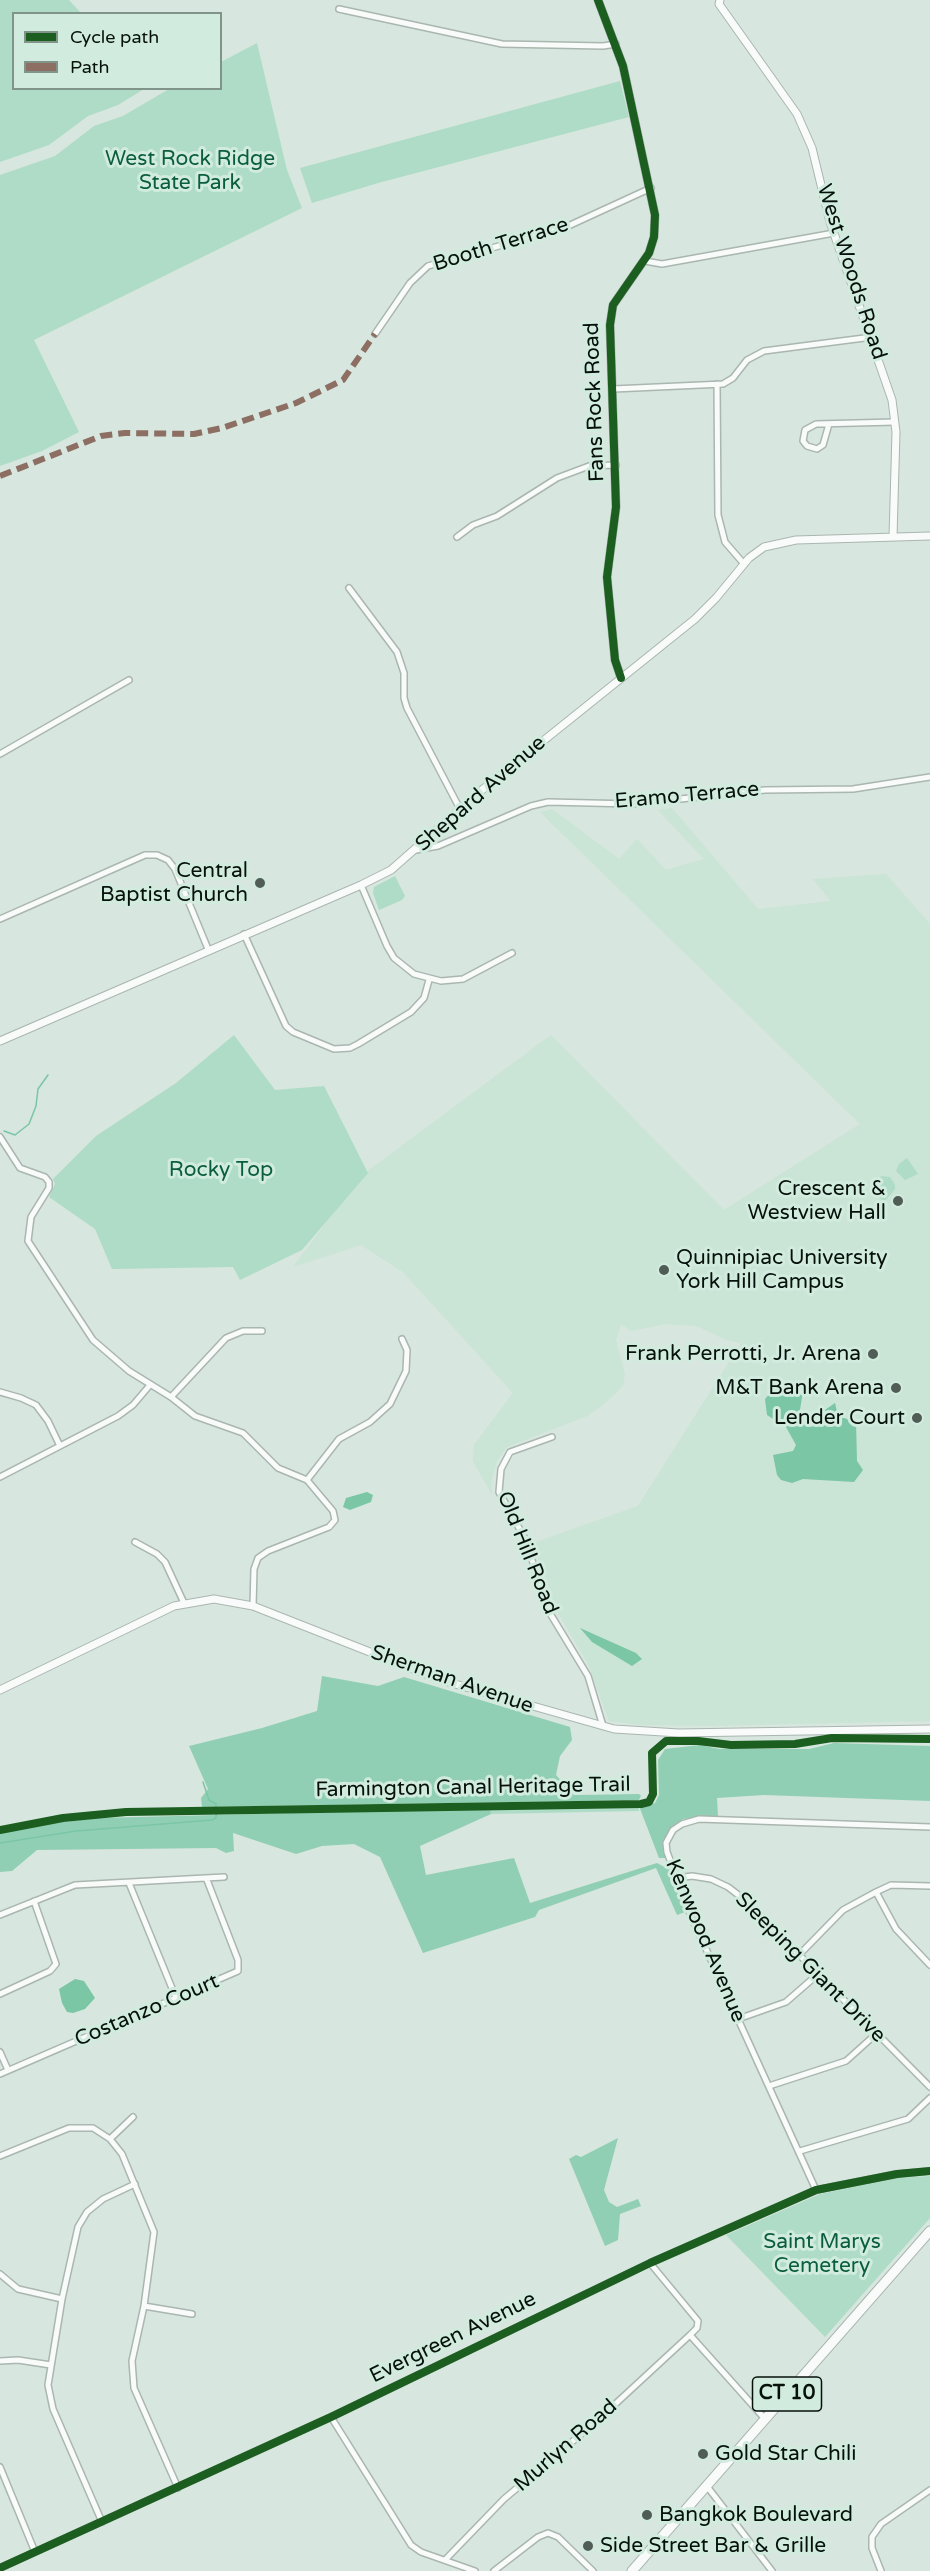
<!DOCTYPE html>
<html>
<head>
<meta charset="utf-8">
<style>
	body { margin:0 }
	#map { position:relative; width:930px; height:2571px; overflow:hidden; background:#d7e6de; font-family:"Varela Round",sans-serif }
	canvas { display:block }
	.legend { position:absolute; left:12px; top:12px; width:210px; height:78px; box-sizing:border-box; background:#d1ecde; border:2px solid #80948a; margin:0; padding:8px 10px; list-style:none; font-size:18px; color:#07110c }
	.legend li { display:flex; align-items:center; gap:12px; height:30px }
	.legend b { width:30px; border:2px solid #80948a }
</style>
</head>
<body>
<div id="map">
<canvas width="930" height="2571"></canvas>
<ul class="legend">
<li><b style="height:8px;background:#1b5e20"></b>Cycle path</li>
<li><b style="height:8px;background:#8d6e63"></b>Path</li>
</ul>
</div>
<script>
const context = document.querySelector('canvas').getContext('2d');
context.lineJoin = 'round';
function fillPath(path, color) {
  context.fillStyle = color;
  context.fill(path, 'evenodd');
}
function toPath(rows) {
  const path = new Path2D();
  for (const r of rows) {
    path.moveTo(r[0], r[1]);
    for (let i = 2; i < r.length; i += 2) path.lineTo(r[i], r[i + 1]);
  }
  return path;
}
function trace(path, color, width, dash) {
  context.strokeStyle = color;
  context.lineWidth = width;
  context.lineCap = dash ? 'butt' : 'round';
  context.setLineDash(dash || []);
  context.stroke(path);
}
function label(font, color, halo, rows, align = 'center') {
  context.font = font + ' "Varela Round",sans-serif';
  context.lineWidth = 6;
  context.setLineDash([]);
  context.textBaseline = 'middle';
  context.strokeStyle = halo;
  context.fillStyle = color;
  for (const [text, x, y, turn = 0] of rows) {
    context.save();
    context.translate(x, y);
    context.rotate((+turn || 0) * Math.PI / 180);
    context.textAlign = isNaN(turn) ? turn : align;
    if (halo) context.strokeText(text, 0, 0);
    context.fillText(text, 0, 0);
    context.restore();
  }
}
fillPath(toPath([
	[672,808,758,909,831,901,813,879,886,874,930,924,930,1721,707,1726,640,1725,609,1721,588,1664,554,1606,533,1543,638,1506,741,1343,726,1340,697,1326,666,1324,631,1331,621,1324,616,1340,625,1374,623,1386,604,1404,587,1416,507,1447,497,1461,491,1482,492,1495,473,1461,474,1445,513,1393,403,1272,361,1245,293,1267,361,1176,551,1035,724,1210,860,1124,540,812,552,809,619,859,637,839,666,870,704,859,658,810]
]), '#cae4d6');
fillPath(toPath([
	[0,0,69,0,81,13,14,14,14,88,144,89,118,105,88,116,49,145,0,162],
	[257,43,287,170,302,208,34,340,79,432,42,451,0,466,0,175,55,156,94,126,123,116,169,89,220,88,221,62],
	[620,81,629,117,378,183,312,203,300,168],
	[395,876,405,896,402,900,379,910,373,893,374,887],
	[234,1035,275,1090,324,1086,368,1173,302,1250,240,1280,233,1267,112,1269,95,1229,49,1197,55,1184,53,1179,96,1136,176,1083],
	[907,1158,918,1174,905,1180,896,1171,899,1164],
	[881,1176,890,1177,895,1185,895,1189,885,1201,872,1194],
	[639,1806,639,1811,491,1814,490,1808],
	[930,2176,930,2218,825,2337,726,2235,820,2194,898,2178]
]), '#afdcc6');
fillPath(toPath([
	[322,1676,378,1686,404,1677,570,1727,572,1740,560,1756,556,1775,574,1795,639,1794,641,1796,639,1800,202,1807,201,1798,208,1789,189,1746,262,1728,317,1711],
	[834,1743,930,1746,930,1801,764,1795,717,1798,718,1816,683,1819,667,1837,666,1858,659,1858,639,1806,655,1803,659,1795,658,1760,665,1749,700,1745,719,1749,809,1749],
	[490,1808,491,1814,420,1846,426,1875,514,1858,530,1903,657,1863,670,1870,685,1912,677,1915,656,1868,539,1910,535,1917,423,1953,380,1857,354,1844,322,1846,296,1854,233,1833,234,1851,226,1853,216,1848,37,1850,12,1871,0,1872,0,1833,54,1823,98,1818],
	[618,2138,604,2190,609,2202,617,2207,638,2199,641,2206,620,2214,618,2240,605,2246,569,2159,576,2155,581,2157]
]), '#91cfb4');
fillPath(toPath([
	[784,1387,803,1391,799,1416,803,1423,810,1427,818,1425,825,1410,835,1403,838,1416,856,1422,857,1461,863,1470,854,1482,803,1479,792,1483,781,1480,777,1475,773,1455,793,1451,796,1445,786,1427,767,1415,765,1399,774,1389],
	[367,1492,373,1495,371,1502,350,1510,343,1507,346,1498],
	[580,1628,636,1653,642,1659,632,1666,592,1642],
	[75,1979,84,1981,95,1998,85,2009,73,2013,67,2012,62,2003,59,1989]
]), '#7ac6a5');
trace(toPath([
	[4,1131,15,1135,29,1124,36,1106,38,1089,48,1075],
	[0,1843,76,1831,212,1820,216,1818,216,1804,209,1800,203,1782]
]), '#7ac6a5', 1.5);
const street = toPath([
	[339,9,502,44,603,46,616,44],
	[645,261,662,264,834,233],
	[375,334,410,283,428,266,566,227,651,188],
	[717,384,718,515,725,542,744,564],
	[613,389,723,384,733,378,747,360,764,351,872,337],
	[829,424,823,445,817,449,807,446,803,441,805,430,816,424,895,422],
	[457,537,473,525,497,516,557,478,589,466,616,465],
	[349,588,397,652,404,673,404,698,407,708,460,809],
	[0,754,129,680],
	[416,850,438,846,531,806,548,802,633,804,765,790,853,789,930,777],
	[361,885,387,946,394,958,414,974,441,981,463,979,512,953],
	[0,919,145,855,157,855,168,860,175,869,208,949],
	[244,934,286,1026,293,1032,334,1049,350,1048,358,1044,411,1012,424,998,429,980],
	[0,1137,20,1168,45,1177,49,1182,49,1188,31,1217,28,1241,93,1340,129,1371,171,1397,195,1416,243,1433,278,1468,307,1480,333,1511,335,1520,329,1527,268,1551,258,1558,254,1569,253,1606],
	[0,1392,21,1398,36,1405,48,1421,60,1446],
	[171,1397,226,1338,243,1331,262,1331],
	[552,1437,510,1452,501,1469,499,1492,524,1537,551,1615,588,1676,603,1726],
	[0,1477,118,1416,133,1405,150,1385],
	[307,1480,339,1439,370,1422,390,1404,406,1371,407,1350,402,1339],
	[135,1542,157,1554,165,1562,184,1603],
	[677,1878,692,1876,711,1879,728,1887,745,1900,930,2087],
	[129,1883,176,1998],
	[876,1892,896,1929,930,1965],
	[0,1915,75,1885,224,1877],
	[798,1956,843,1910,876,1892,891,1885,930,1886],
	[0,1994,50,1971,56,1964,34,1901],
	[738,2019,786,2002,817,1975],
	[0,2052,8,2070],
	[0,2074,238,1971,238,1960,207,1880],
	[769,2086,846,2061,876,2034],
	[110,2139,133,2117],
	[800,2151,908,2119,930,2098],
	[0,2156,69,2128,93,2128,110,2139,122,2154,154,2232,144,2306,132,2361,134,2388,178,2488],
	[816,2190,691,1916,667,1852,666,1843,673,1830,682,1824,699,1819,930,1827],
	[650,2263,698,2321,697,2328,690,2335,765,2419],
	[0,2274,18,2289,62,2299],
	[144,2306,192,2314],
	[0,2361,18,2360,51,2365],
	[331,2417,411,2545,421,2552,475,2571],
	[0,2467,35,2552],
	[706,2485,772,2571],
	[102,2522,53,2409,48,2385,62,2299,78,2227,87,2212,103,2199,135,2184],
	[445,2560,504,2499,598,2420,690,2335],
	[0,2568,331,2417,650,2263,816,2190,897,2174,930,2171],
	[494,2571,538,2537,548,2533,558,2537,593,2571],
	[881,2571,872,2548,872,2537,881,2524,930,2490]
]);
const secondary = toPath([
	[598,0,623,66,655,215,654,237,649,253,613,305,610,325,616,507,607,577,615,660,621,678],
	[720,0,719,4,797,114,812,148,830,222,892,400,896,432,893,537],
	[0,1041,361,885,391,870,482,790,695,619,716,598,749,558,764,547,796,540,930,536],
	[0,1690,174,1606,214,1599,253,1606,441,1680,614,1729,679,1733,930,1729]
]);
const highway = toPath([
	[632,2571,930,2231]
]);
trace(street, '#aab6b0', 8);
trace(secondary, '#aab6b0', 9);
trace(highway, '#aab6b0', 11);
trace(street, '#f9fbfa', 5);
trace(secondary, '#f9fbfa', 7);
trace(highway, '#f9fbfa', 9);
trace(toPath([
	[0,476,101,436,125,433,194,434,222,428,296,403,343,380,375,334]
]), '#8d6e63', 6, [12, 6]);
trace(toPath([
	[598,0,623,66,655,215,654,237,649,253,613,305,610,325,616,507,607,577,615,660,621,678],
	[0,1830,63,1818,126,1812,641,1804,649,1802,653,1794,652,1753,666,1741,698,1741,731,1745,795,1744,832,1738,930,1739],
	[0,2568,331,2417,650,2263,816,2190,897,2174,930,2171]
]), '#1b5e20', 8);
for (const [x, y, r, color] of [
	[260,883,6,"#505c56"],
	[898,1201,6,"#505c56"],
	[664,1270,6,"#505c56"],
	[873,1354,6,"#505c56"],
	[896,1388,6,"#505c56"],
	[917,1418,6,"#505c56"],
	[703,2454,6,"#505c56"],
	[647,2515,6,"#505c56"],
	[588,2546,6,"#505c56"]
]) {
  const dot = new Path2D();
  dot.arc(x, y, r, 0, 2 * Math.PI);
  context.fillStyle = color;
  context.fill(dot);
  trace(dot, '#d1ecde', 2);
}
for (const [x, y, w] of [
	[787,2394,69]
]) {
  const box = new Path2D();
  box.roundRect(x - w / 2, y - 17, w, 34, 4.5);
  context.fillStyle = '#d1ecde';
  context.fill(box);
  trace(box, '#07110c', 1.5);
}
label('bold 20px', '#07110c', null, [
	["CT 10",787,2394]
]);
label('21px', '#0b5d40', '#d1ecde', [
	["West Rock Ridge",190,159],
	["State Park",190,183],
	["Rocky Top",221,1170],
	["Saint Marys",822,2242],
	["Cemetery",822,2266]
]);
label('21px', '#07110c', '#d1ecde', [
	["Booth Terrace",501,245,-17],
	["West Woods Road",851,272,72],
	["Fans Rock Road",595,402,-92],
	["Shepard Avenue",481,794,-41],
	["Eramo Terrace",687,796,-5],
	["Old Hill Road",527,1553,68],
	["Sherman Avenue",452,1680,19],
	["Farmington Canal Heritage Trail",473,1788,-1],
	["Kenwood Avenue",705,1941,67],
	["Sleeping Giant Drive",810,1968,45],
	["Costanzo Court",147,2011,-23],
	["Evergreen Avenue",453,2338,-26],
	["Murlyn Road",566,2446,-41]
]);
label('21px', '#07110c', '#d1ecde', [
	["Central",248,871],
	["Baptist Church",248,895],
	["Crescent &",886,1189],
	["Westview Hall",886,1213],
	["Quinnipiac University",676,1258,"left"],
	["York Hill Campus",676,1282,"left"],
	["Frank Perrotti, Jr. Arena",861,1354],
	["M&T Bank Arena",884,1388],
	["Lender Court",905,1418],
	["Gold Star Chili",715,2454,"left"],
	["Bangkok Boulevard",659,2515,"left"],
	["Side Street Bar & Grille",600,2546,"left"]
], 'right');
</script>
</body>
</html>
